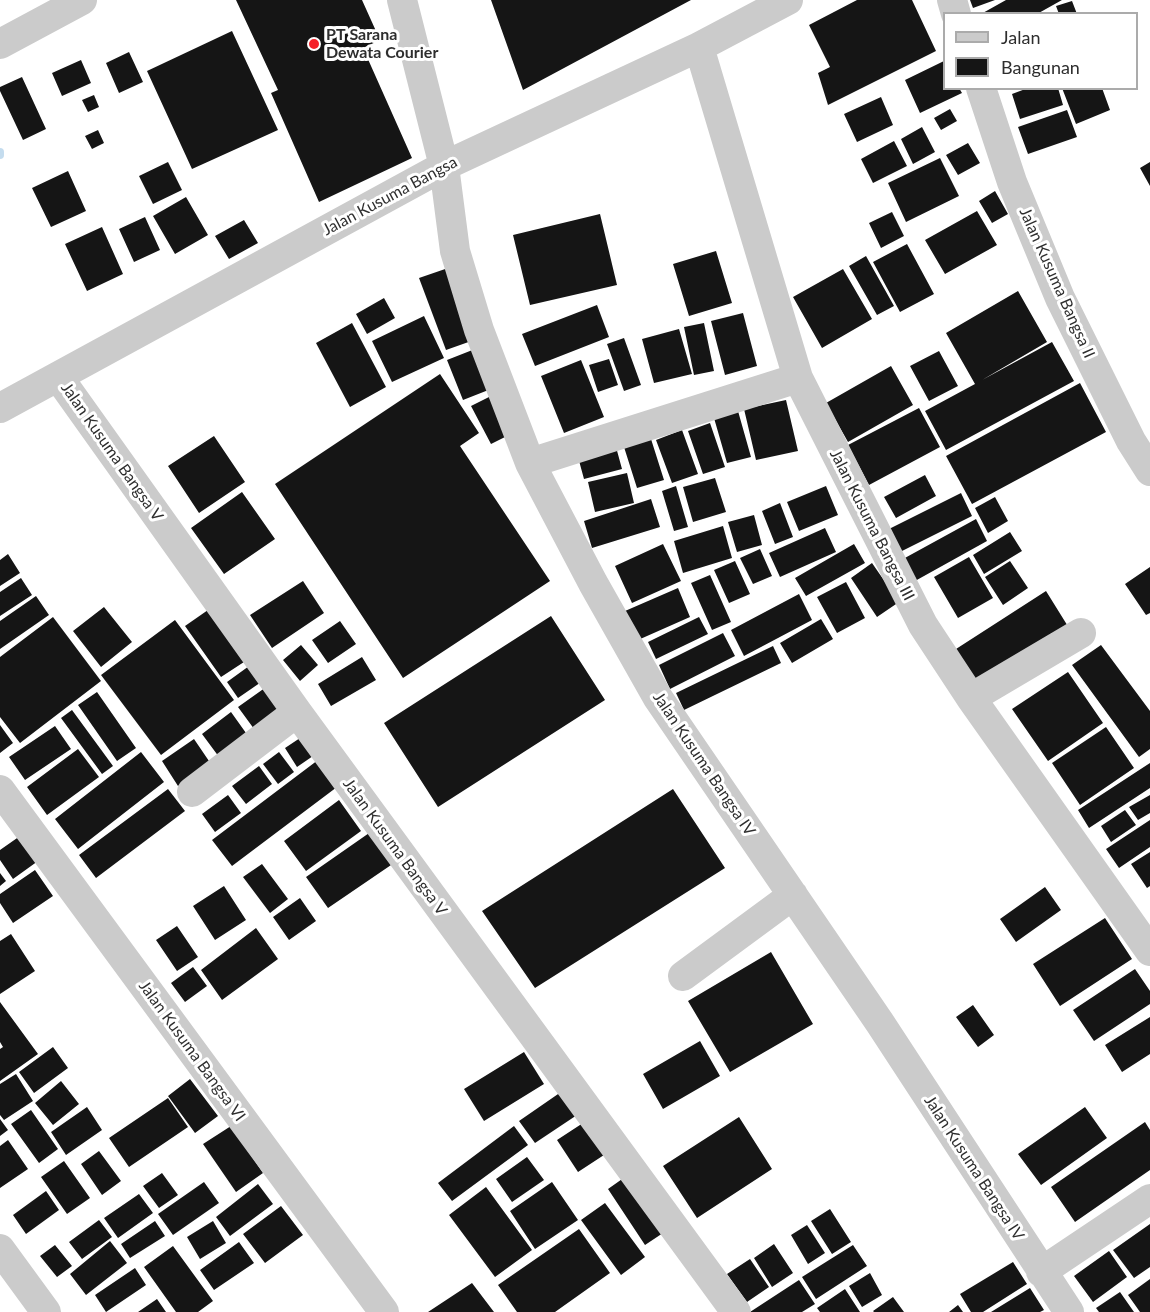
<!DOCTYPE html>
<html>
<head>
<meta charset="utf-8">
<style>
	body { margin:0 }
	#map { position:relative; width:1150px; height:1312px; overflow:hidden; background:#fff; font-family:Lato,sans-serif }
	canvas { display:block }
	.legend { position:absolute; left:943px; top:12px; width:195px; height:78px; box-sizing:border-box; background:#fff; border:2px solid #ababab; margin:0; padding:8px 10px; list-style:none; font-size:18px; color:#2e2e2e }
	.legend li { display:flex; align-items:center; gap:12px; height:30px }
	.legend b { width:30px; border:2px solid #ababab }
</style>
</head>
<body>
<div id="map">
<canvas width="1150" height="1312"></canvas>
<ul class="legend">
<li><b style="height:8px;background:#cbcbcb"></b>Jalan</li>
<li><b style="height:16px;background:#151515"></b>Bangunan</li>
</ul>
</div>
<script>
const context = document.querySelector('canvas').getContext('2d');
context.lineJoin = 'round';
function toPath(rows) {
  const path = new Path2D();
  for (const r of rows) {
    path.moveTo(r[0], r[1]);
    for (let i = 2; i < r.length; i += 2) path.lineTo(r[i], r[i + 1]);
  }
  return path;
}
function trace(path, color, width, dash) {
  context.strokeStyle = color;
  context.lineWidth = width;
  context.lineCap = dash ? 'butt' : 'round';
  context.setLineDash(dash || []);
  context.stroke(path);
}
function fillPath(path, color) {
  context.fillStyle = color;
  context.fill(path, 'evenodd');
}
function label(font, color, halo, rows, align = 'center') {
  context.font = font + ' Lato,sans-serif';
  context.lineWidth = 6;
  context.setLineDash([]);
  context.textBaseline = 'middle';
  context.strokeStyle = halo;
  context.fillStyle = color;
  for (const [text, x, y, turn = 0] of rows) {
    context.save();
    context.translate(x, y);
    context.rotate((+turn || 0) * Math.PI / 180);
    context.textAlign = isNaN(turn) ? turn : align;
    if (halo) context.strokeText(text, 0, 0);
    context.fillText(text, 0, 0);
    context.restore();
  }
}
trace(toPath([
	[0,152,0,155]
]), '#c4dcee', 8);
fillPath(toPath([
	[236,0,362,0,380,40,363,48,412,158,319,202,271,93,278,90],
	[491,0,691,0,523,90],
	[857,0,912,0,936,51,828,105,818,73,830,67,809,25],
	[970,0,995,0,973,8],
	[1006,0,1062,0,1037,14,981,14],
	[1072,1,1077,14,1059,14,1056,6],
	[232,31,278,130,192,169,147,71],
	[129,52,143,82,119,93,106,63],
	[81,60,91,83,62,96,52,73],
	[944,61,944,88,959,88,962,93,920,113,905,80],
	[22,77,46,129,23,140,0,91,0,87],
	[1028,88,1058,88,1063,105,1020,119,1012,94],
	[1062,88,1102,88,1110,110,1076,124],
	[94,95,99,107,88,112,82,100],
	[881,97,893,125,857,142,844,114],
	[950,109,957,121,941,130,934,118],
	[1067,110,1077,137,1028,154,1018,127],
	[922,127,935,152,913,164,901,139],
	[98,130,104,143,92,149,85,136],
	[894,141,907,166,873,183,861,159],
	[968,143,980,163,958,175,946,155],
	[940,158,959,196,906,222,888,183],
	[168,162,182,190,153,204,139,176],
	[1150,162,1150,186,1140,168],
	[68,171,86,211,51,227,32,188],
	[995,191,1008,214,992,223,979,201],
	[186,197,208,235,175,254,153,216],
	[977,211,997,245,945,274,925,240],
	[892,212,904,236,881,248,869,223],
	[600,214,617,285,530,305,513,235],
	[145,217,160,250,134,262,119,229],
	[244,220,258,243,229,259,215,236],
	[102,227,123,274,87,291,65,244],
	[907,244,934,294,900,312,873,262],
	[716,251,732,303,689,316,673,264],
	[866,256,894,306,877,315,849,266],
	[451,267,477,339,446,350,419,278],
	[843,269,872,319,822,348,793,297],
	[1018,291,1047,342,982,380,1052,342,1074,381,946,450,925,411,975,384,946,333],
	[384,298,395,318,367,334,356,314],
	[597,305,609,337,535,366,522,334],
	[743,313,757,366,725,375,711,321],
	[424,316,444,358,392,382,372,341],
	[352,323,386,387,350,407,316,343],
	[704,323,714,371,694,375,684,327],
	[679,329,692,374,654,383,642,339],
	[624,338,641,385,624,391,607,344],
	[475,349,491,389,463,400,447,360],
	[939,351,958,386,929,401,910,366],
	[609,359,618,385,598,392,589,365],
	[581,360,604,417,564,433,541,376],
	[891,366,913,405,848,442,826,403],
	[440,374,479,433,460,446,550,581,403,678,275,484],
	[1080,383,1106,432,972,504,946,456],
	[489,397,509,435,491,444,471,406],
	[786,400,798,451,756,460,744,409],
	[919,408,940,447,869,485,848,445],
	[738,411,751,457,727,463,714,418],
	[710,423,725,467,703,474,688,431],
	[682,430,698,474,672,483,656,440],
	[214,436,245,482,199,513,168,466],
	[651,439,664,480,637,488,624,447],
	[616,447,622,469,584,479,578,457],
	[627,473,634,503,595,512,588,482],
	[925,475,936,496,896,518,884,497],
	[715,478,726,512,693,522,683,487],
	[676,486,688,527,674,531,662,491],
	[826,486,838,515,799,531,787,502],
	[242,492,275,539,224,574,191,528],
	[961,493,972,516,900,552,889,529],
	[995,497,1008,521,988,533,975,508],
	[651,499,660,527,592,548,584,521],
	[780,503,793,537,775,544,762,511],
	[754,515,762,545,737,552,728,522],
	[976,519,987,541,915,581,903,559],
	[723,526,732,558,683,573,674,541],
	[825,528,836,552,780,577,769,553],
	[1010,532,1022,551,984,574,973,555],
	[663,544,681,581,632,603,615,566],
	[854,544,865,563,806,596,795,578],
	[760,549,772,576,753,584,740,558],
	[8,554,20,573,0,586,0,560],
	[969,557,993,598,958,618,934,577],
	[735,561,750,594,729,603,714,570],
	[1010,561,1028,588,1003,605,985,577],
	[872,563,899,602,877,617,851,578],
	[1150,567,1150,613,1146,615,1125,584],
	[710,575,731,622,712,630,691,583],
	[21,578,32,595,0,616,0,592],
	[303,581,324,613,272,648,250,615],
	[846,582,865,618,837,633,817,597],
	[678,588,690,617,638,640,625,611],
	[1046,591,1069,628,978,686,956,649],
	[799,594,812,620,744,656,731,630],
	[36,596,49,615,0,649,0,621],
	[104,607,132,642,101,667,73,631],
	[208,610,244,662,221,677,185,626],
	[551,616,605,700,438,807,384,723],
	[53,617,101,681,20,743,0,717,0,657],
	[699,617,708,634,656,659,648,642],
	[821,619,833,639,792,663,780,643],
	[175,620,234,700,161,755,101,675],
	[340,621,356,644,328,663,312,640],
	[723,633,735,656,670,689,659,665],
	[301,645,318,665,300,681,283,660],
	[1101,645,1150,711,1150,749,1139,757,1072,665],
	[773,646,781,663,684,710,676,693],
	[362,657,376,680,331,706,318,684],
	[256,661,267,678,238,698,227,682],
	[1068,672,1103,723,1048,761,1012,709],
	[269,685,287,710,257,733,238,707],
	[97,692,136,748,117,761,78,705],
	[72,710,113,766,102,774,61,718],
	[231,712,251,740,222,761,202,734],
	[0,725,13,743,0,753],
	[55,726,71,749,25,780,9,757],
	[1106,727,1134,768,1080,805,1052,763],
	[300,738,313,756,297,767,285,748],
	[194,739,211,764,178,786,162,761],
	[78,749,99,777,47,815,27,787],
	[141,752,164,782,78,849,55,819],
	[279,752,294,772,278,784,263,764],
	[318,760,337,787,232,866,212,840],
	[1150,763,1150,788,1089,828,1078,810],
	[259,766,272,784,246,804,232,786],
	[168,789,185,811,96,878,79,855],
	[673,789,725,868,535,988,482,911],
	[228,795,241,813,215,832,202,814],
	[1150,795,1150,813,1138,820,1129,807],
	[339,800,361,831,306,871,284,841],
	[1125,810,1136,825,1111,842,1101,826],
	[1150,820,1150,847,1119,868,1106,849],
	[372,831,394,863,328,908,306,877],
	[20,836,38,861,13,879,0,860,0,850],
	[1150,852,1150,886,1147,888,1131,864],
	[262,864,288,899,270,913,243,877],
	[35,870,53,896,13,923,0,903,0,894],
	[0,873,6,881,0,886],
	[224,886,246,920,215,940,193,906],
	[1045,887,1061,910,1016,942,1000,919],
	[300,898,316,921,289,940,273,917],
	[1105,918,1132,959,1060,1006,1033,964],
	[177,926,198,957,177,971,156,940],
	[256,928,278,959,222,1000,201,970],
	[11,934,35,971,0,994,0,941],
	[771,952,813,1024,730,1072,688,1001],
	[193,967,207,986,185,1002,171,983],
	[1135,969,1150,991,1150,1004,1094,1041,1073,1010],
	[0,1002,38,1054,0,1081,0,1049,3,1047,0,1042],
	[973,1005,994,1035,978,1047,956,1017],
	[1150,1017,1150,1054,1122,1072,1105,1045],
	[700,1041,720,1076,663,1109,643,1074],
	[53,1047,68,1068,34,1093,19,1072],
	[524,1052,544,1084,484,1121,464,1089],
	[16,1074,33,1101,4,1120,0,1115,0,1084],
	[190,1079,218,1116,195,1133,168,1096],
	[61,1081,79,1104,53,1125,35,1103],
	[561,1092,577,1115,535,1143,519,1121],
	[168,1098,188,1127,129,1167,109,1138],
	[87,1107,102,1130,66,1155,51,1132],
	[1085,1107,1107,1138,1041,1185,1018,1154],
	[31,1110,58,1149,39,1163,11,1124],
	[739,1117,772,1169,697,1218,663,1166],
	[0,1119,8,1130,0,1136],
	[1145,1122,1150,1130,1150,1170,1075,1222,1051,1187],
	[583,1123,604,1155,578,1172,557,1140],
	[231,1126,263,1173,236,1192,203,1144],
	[514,1126,528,1145,452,1201,438,1183],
	[8,1140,28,1169,0,1188,0,1146],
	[99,1151,121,1181,102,1195,81,1164],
	[527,1157,544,1180,512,1202,496,1179],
	[64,1161,90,1198,67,1214,41,1177],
	[162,1173,178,1195,159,1208,143,1186],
	[625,1177,663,1233,645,1245,608,1189],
	[204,1182,219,1203,173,1235,158,1214],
	[552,1182,578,1220,535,1249,510,1211],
	[258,1184,273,1204,230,1236,216,1217],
	[486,1187,532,1250,495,1277,449,1215],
	[46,1191,59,1210,26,1234,13,1215],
	[139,1194,153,1213,118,1238,104,1218],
	[605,1203,645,1257,621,1275,581,1220],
	[281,1206,303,1235,265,1263,243,1234],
	[830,1209,851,1242,832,1254,811,1221],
	[99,1220,112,1237,82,1259,69,1242],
	[155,1221,165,1236,130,1258,121,1244],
	[213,1221,226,1243,200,1259,187,1237],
	[1150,1224,1150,1267,1134,1278,1113,1250],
	[807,1225,825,1253,808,1264,791,1235],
	[579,1229,610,1273,555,1312,517,1312,498,1285],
	[110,1241,127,1263,86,1295,70,1274],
	[239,1242,254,1263,214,1290,200,1270],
	[774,1244,793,1273,772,1287,754,1258],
	[55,1245,72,1266,57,1277,40,1256],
	[853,1245,867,1266,816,1299,802,1277],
	[173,1246,213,1301,198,1312,176,1312,144,1267],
	[1109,1251,1127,1277,1093,1302,1074,1276],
	[750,1259,769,1287,747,1302,727,1274],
	[1013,1262,1027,1284,983,1312,971,1312,960,1294],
	[135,1268,146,1285,106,1312,95,1295],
	[870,1273,882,1295,862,1307,849,1286],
	[1150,1279,1150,1312,1140,1312,1128,1295],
	[799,1280,815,1304,802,1312,750,1312],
	[472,1283,494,1312,428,1312],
	[1030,1288,1044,1310,1040,1312,991,1312],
	[845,1289,860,1312,820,1312,817,1308],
	[1120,1292,1134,1312,1099,1312,1096,1308],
	[893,1297,904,1312,874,1312,873,1311],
	[157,1299,166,1312,138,1312],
	[958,1305,963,1312,949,1312]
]), '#151515');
trace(toPath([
	[402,0,444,166,455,251,479,330,530,463,593,583,658,698,880,1023,1069,1312],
	[952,0,956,14],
	[0,44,82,0],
	[699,47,798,378,923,625,971,698,1150,951],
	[981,88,1012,182,1060,298,1131,441,1150,471],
	[59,378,297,712,736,1312],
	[0,408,444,166,699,47,788,0],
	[530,463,798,378],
	[971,698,1081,633],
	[0,790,384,1312],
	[192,792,297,712],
	[683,976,793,895],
	[0,1249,46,1312],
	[1041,1272,1150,1199]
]), '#cbcbcb', 30);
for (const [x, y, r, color] of [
	[314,44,6,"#f52028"]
]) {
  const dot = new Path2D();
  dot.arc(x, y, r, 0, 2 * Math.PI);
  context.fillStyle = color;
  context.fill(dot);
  trace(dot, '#fff', 2);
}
label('bold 16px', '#2e2e2e', '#fff', [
	["PT Sarana",326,35],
	["Dewata Courier",326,53]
], 'left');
label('16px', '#2e2e2e', '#fff', [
	["Jalan Kusuma Bangsa",390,196,-28],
	["Jalan Kusuma Bangsa II",1057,283,66],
	["Jalan Kusuma Bangsa V",112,452,55],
	["Jalan Kusuma Bangsa III",872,525,63],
	["Jalan Kusuma Bangsa IV",704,764,56],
	["Jalan Kusuma Bangsa V",395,847,54],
	["Jalan Kusuma Bangsa VI",192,1051,54],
	["Jalan Kusuma Bangsa IV",974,1168,57]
]);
</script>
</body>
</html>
